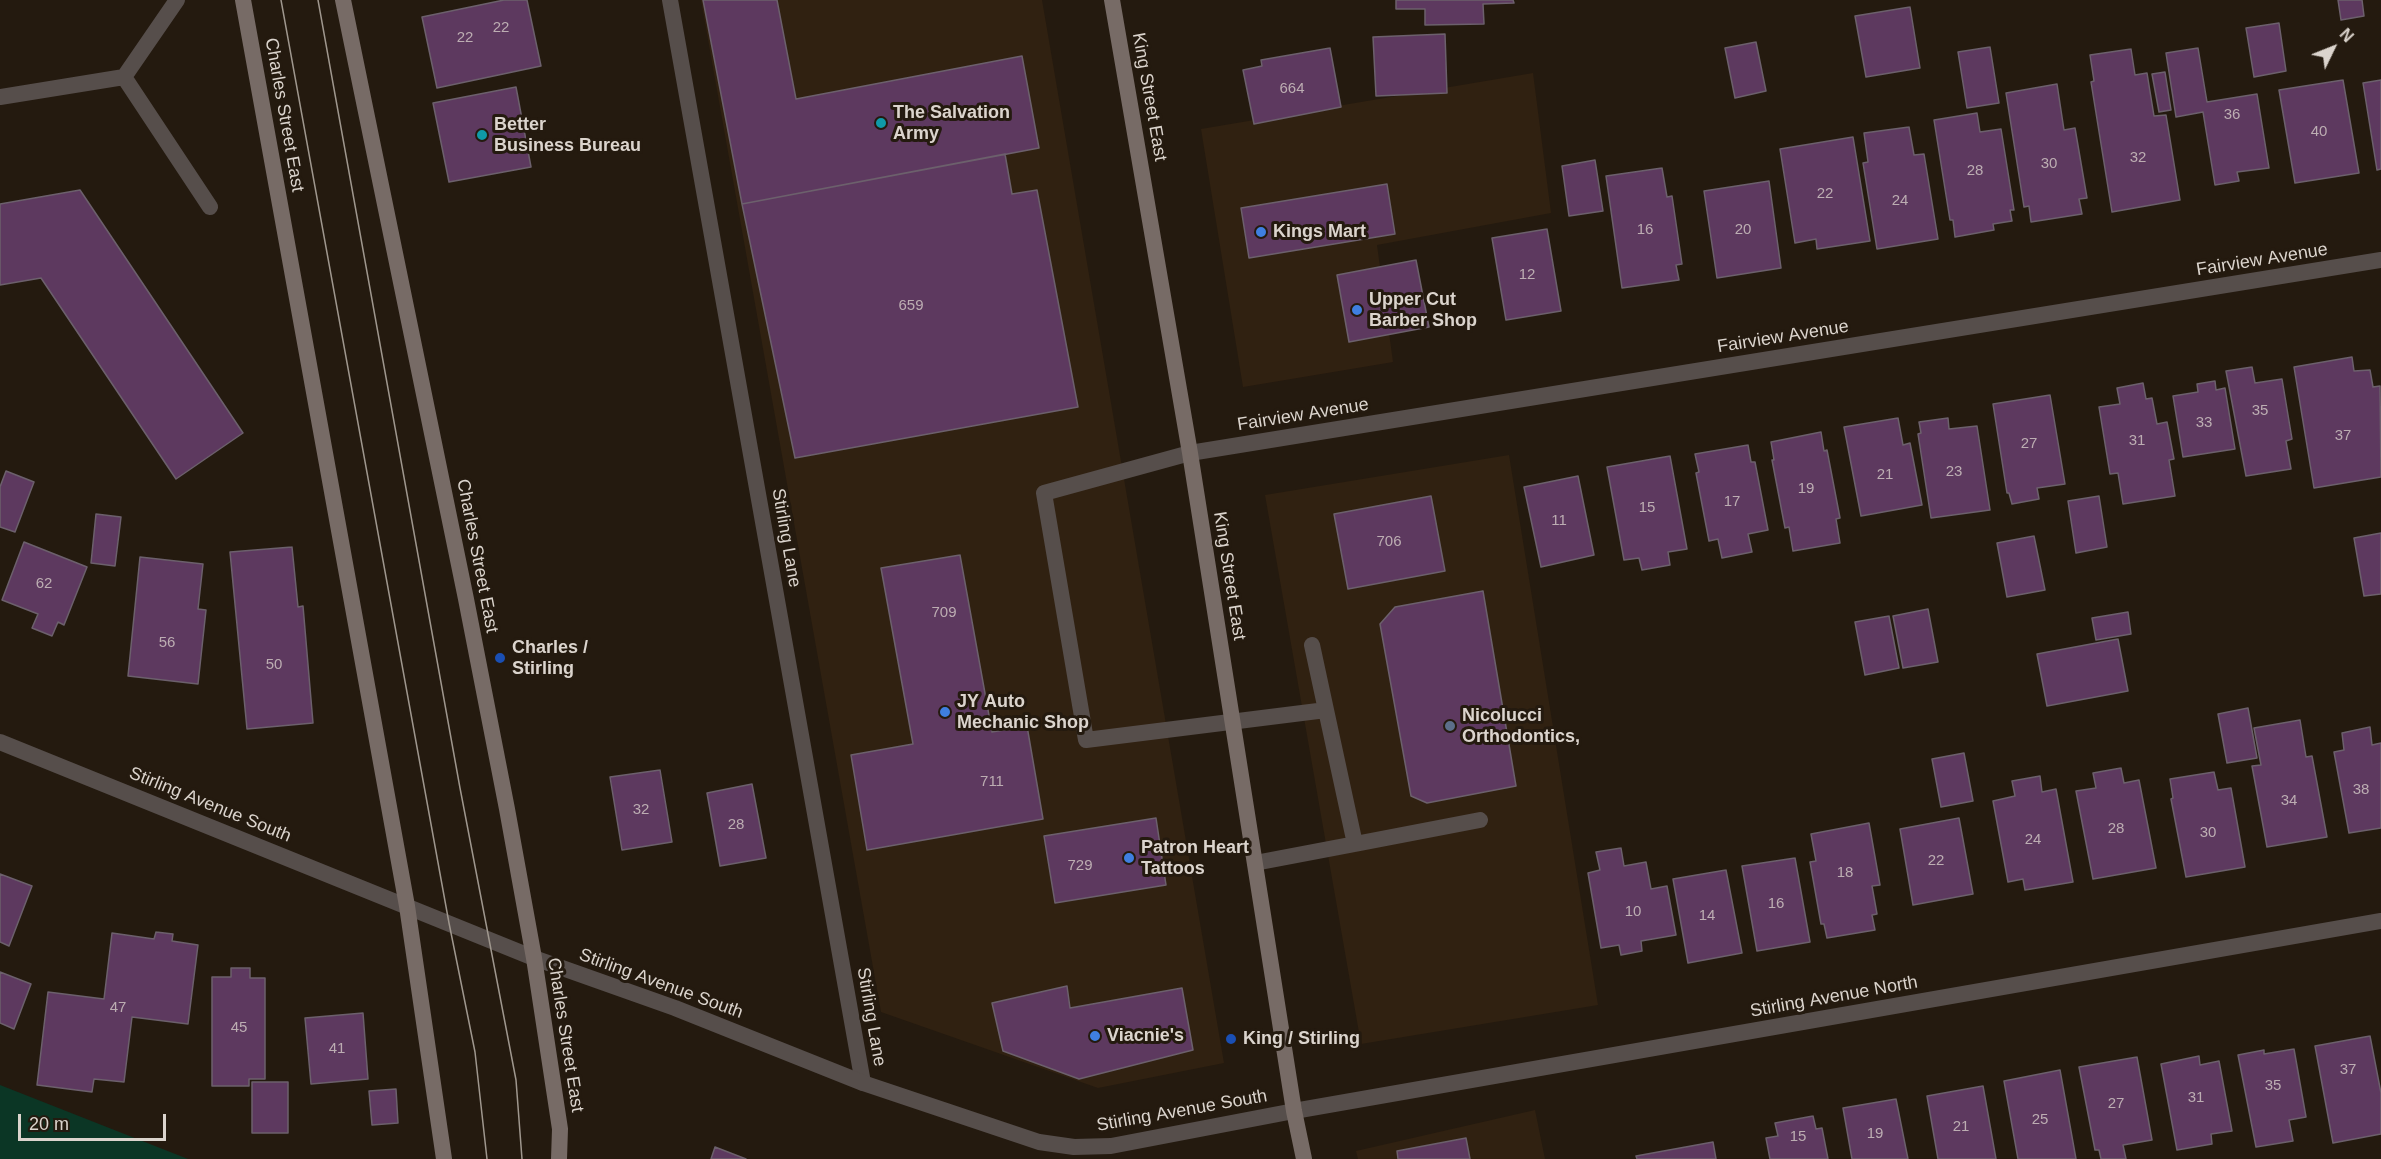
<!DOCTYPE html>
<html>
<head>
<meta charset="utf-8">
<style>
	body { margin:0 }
	#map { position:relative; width:2381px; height:1159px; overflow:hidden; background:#241a0f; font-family:Helvetica,sans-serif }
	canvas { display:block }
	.north { position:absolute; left:2303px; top:18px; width:60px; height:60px; -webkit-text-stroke:4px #241a0f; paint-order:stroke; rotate:47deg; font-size:16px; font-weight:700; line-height:24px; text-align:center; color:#dbd4cd }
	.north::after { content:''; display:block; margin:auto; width:21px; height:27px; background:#dbd4cd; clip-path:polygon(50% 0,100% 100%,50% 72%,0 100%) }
	.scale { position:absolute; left:18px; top:1114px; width:148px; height:27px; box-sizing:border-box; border:3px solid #dbd4cd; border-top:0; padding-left:8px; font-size:18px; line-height:21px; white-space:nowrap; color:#dbd4cd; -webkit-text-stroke:4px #241a0f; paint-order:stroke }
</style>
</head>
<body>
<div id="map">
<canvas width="2381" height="1159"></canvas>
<div class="north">N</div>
<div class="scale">20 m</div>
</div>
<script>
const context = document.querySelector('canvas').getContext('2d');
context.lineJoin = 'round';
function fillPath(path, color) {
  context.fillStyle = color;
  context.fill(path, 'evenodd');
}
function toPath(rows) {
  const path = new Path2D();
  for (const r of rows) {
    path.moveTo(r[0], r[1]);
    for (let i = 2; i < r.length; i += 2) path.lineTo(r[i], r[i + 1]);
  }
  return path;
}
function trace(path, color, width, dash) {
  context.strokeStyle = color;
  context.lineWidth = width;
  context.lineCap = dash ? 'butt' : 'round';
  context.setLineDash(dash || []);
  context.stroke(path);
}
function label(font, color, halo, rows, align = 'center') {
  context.font = font + ' Helvetica,sans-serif';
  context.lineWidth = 6;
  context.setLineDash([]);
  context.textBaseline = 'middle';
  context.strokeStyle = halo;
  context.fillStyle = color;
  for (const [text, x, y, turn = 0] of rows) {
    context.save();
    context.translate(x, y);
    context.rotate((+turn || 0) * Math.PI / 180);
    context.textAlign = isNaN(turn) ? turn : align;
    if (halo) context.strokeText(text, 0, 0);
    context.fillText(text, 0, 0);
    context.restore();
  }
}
fillPath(toPath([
	[701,0,1042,0,1224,1063,1098,1088,881,1012],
	[1533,73,1551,213,1377,245,1393,362,1243,387,1201,129],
	[1509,455,1598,1005,1361,1044,1265,495],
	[1535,1110,1545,1159,1358,1159,1356,1151]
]), '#302111');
fillPath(toPath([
	[0,1085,188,1159,0,1159]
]), '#0b3625');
const building = toPath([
	[504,0,527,0,541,66,437,88,422,17,504,0],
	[703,0,777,0,796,99,1022,56,1039,148,742,204,703,0],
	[1396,0,1513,0,1514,3,1483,4,1484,24,1425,25,1425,9,1396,9,1396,0],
	[2338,0,2362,0,2364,16,2341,20,2338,0],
	[1910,7,1920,68,1866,77,1855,16,1910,7],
	[2279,23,2286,71,2254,77,2246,28,2279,23],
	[1445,34,1447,93,1376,96,1373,37,1445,34],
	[1756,42,1766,91,1735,98,1725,48,1756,42],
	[1990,47,1999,103,1967,108,1958,52,1990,47],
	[1330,48,1341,107,1254,124,1243,70,1262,66,1261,60,1330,48],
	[2198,48,2207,102,2257,94,2269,168,2237,172,2239,181,2215,185,2203,112,2176,117,2166,53,2198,48],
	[2131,49,2135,75,2147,73,2154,116,2166,115,2180,200,2112,212,2091,82,2094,81,2090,55,2131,49],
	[2165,72,2171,110,2159,112,2152,74,2165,72],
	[2343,80,2359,173,2295,183,2279,90,2343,80],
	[2381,80,2381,169,2377,170,2363,83,2381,80],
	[2057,84,2064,130,2075,128,2087,198,2079,199,2082,214,2031,222,2029,206,2024,207,2006,93,2057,84],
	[516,87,531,167,449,182,433,103,516,87],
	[1977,113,1980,132,2001,129,2014,210,2010,210,2012,221,1993,224,1994,230,1955,237,1953,220,1950,220,1934,120,1977,113],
	[1909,127,1914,155,1924,154,1938,239,1877,249,1863,163,1868,162,1864,133,1909,127],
	[1853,137,1870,241,1817,249,1816,239,1795,243,1780,149,1853,137],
	[1005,154,1012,194,1037,190,1078,407,795,458,742,204,1005,154],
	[1595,160,1603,211,1569,216,1562,166,1595,160],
	[1662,168,1667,197,1672,196,1682,264,1676,265,1679,280,1622,288,1606,176,1662,168],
	[1769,181,1781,268,1717,278,1704,191,1769,181],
	[1387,184,1395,234,1249,258,1241,208,1387,184],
	[80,190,243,433,176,479,41,278,0,285,0,204,80,190],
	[1547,229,1561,311,1506,320,1492,238,1547,229],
	[1416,260,1429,327,1349,342,1337,275,1416,260],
	[2352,357,2354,371,2370,370,2373,387,2380,386,2381,477,2314,488,2294,367,2352,357],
	[2252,367,2255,383,2282,379,2292,439,2286,441,2291,469,2246,476,2226,371,2252,367],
	[2215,381,2216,390,2225,388,2235,449,2183,457,2173,396,2198,392,2197,384,2215,381],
	[2143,383,2146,399,2152,398,2157,424,2167,422,2174,459,2169,460,2175,496,2123,504,2118,473,2110,474,2099,407,2120,404,2117,388,2143,383],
	[2050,395,2065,484,2037,488,2039,499,2012,504,2009,493,2007,493,1993,404,2050,395],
	[1898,418,1903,445,1910,443,1922,505,1861,516,1844,427,1898,418],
	[1948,418,1949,429,1977,426,1990,510,1931,518,1918,434,1921,433,1919,422,1948,418],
	[1821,432,1824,451,1827,450,1840,518,1836,519,1840,543,1793,551,1789,527,1785,528,1772,460,1774,460,1771,442,1821,432],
	[1748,445,1751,462,1755,462,1768,530,1748,534,1752,552,1722,558,1718,539,1709,541,1696,473,1699,472,1695,454,1748,445],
	[1670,456,1687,549,1668,552,1670,565,1642,570,1639,558,1624,560,1607,467,1670,456],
	[6,471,34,482,15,532,0,527,0,487,6,471],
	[1578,476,1594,555,1541,567,1524,487,1578,476],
	[1431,496,1445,571,1348,589,1334,514,1431,496],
	[2099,496,2107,547,2076,553,2068,501,2099,496],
	[96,514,121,517,115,566,91,563,96,514],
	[2381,533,2381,594,2364,596,2354,538,2381,533],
	[2034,536,2045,590,2007,597,1997,543,2034,536],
	[24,542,87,567,64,625,58,622,52,636,32,628,38,614,2,600,24,542],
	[292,547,298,607,303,606,313,723,247,729,230,552,292,547],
	[960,555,992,732,1027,726,1043,819,867,850,851,755,913,744,881,568,960,555],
	[140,557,203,564,198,609,206,610,198,684,128,676,140,557],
	[1483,591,1516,786,1427,803,1411,796,1380,624,1395,607,1483,591],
	[1928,609,1938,662,1903,668,1893,616,1928,609],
	[2128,612,2131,634,2096,640,2092,618,2128,612],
	[1889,616,1899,668,1865,675,1855,622,1889,616],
	[2118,639,2128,691,2047,706,2037,654,2118,639],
	[2248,708,2257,758,2227,763,2218,714,2248,708],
	[2300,720,2306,757,2312,756,2327,837,2267,847,2252,766,2261,765,2254,728,2300,720],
	[2370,727,2372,745,2381,743,2381,828,2349,833,2334,752,2344,750,2342,733,2370,727],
	[1964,753,1973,801,1941,807,1932,759,1964,753],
	[2121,768,2124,783,2139,780,2156,868,2093,879,2076,791,2096,788,2093,773,2121,768],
	[660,770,672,842,622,850,610,777,660,770],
	[2214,772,2218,790,2231,788,2245,867,2186,877,2171,799,2173,798,2170,779,2214,772],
	[2040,776,2042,792,2056,789,2073,882,2025,890,2023,879,2008,882,1993,801,2015,796,2012,781,2040,776],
	[752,784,766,858,720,866,707,793,752,784],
	[1156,818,1166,885,1055,903,1044,836,1156,818],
	[1959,818,1973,894,1913,905,1900,829,1959,818],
	[1869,823,1880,885,1872,886,1877,914,1872,915,1875,930,1827,938,1824,924,1821,924,1810,862,1816,861,1811,834,1869,823],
	[1621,848,1624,866,1646,862,1651,889,1667,886,1676,935,1641,941,1642,951,1621,955,1619,945,1601,948,1588,873,1600,870,1596,852,1621,848],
	[1795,858,1810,942,1757,951,1742,866,1795,858],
	[1726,870,1742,953,1688,963,1673,879,1726,870],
	[0,874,32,886,9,946,0,942,0,874],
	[156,932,173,934,172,941,198,945,188,1024,132,1017,124,1082,94,1079,92,1092,37,1085,48,992,104,999,112,933,154,939,156,932],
	[231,968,250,968,250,978,265,978,265,1079,249,1079,249,1086,212,1086,212,977,231,977,231,968],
	[0,972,31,984,14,1029,0,1023,0,972],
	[1067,986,1070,1008,1182,988,1193,1050,1079,1079,1003,1051,992,1003,1067,986],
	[363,1013,368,1079,311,1084,305,1018,363,1013],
	[2370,1036,2381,1093,2381,1134,2333,1143,2315,1046,2370,1036],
	[2294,1049,2306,1117,2289,1120,2293,1141,2256,1147,2238,1055,2264,1050,2264,1054,2294,1049],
	[2199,1056,2200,1065,2219,1061,2232,1131,2211,1134,2212,1144,2177,1150,2161,1064,2199,1056],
	[2137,1057,2152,1140,2123,1145,2126,1159,2101,1159,2099,1150,2095,1150,2079,1067,2137,1057],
	[2060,1070,2076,1159,2018,1159,2004,1081,2060,1070],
	[252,1082,288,1082,288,1133,252,1133,252,1082],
	[1983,1086,1996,1159,1938,1159,1927,1096,1983,1086],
	[396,1089,398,1123,372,1125,369,1091,396,1089],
	[1896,1099,1908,1159,1852,1159,1843,1108,1896,1099],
	[1813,1116,1816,1129,1822,1128,1828,1159,1770,1159,1766,1138,1778,1136,1775,1123,1813,1116],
	[1466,1138,1470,1159,1398,1159,1397,1151,1466,1138],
	[1713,1142,1716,1159,1637,1159,1636,1156,1713,1142],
	[715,1147,746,1159,711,1159,715,1147]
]);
fillPath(building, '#5d395f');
trace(building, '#6c606c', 1.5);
trace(toPath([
	[670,0,863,1083],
	[124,77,177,0],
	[0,97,124,77,210,207],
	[1190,453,1044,493,1086,740,1326,710,1312,645],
	[1355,844,1480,820],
	[1255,863,1355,844,1326,710]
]), '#564e4b', 16);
trace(toPath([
	[1190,453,2381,260],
	[1294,1111,2381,921]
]), '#564e4b', 16);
trace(toPath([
	[0,742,534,958,675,1008,863,1083,1039,1142,1074,1147,1111,1146,1294,1111]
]), '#564e4b', 16);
trace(toPath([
	[243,0,407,906,444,1159],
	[343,0,466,599,507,809,534,958,560,1129,559,1159],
	[1112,0,1190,453,1294,1111,1304,1159]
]), '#776b66', 16);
trace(toPath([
	[281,0,449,923,475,1052,487,1159],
	[318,0,460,788,516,1080,522,1159]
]), '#9f978e', 1.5);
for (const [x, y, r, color] of [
	[881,123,6,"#0f9aa8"],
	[482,135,6,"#0f9aa8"],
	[1261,232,6,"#3f7fe0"],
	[1357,310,6,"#3f7fe0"],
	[500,658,6,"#1a4fb4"],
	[945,712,6,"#3f7fe0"],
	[1450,726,6,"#5c6f8a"],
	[1129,858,6,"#3f7fe0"],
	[1095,1036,6,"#3f7fe0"],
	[1231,1039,6,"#1a4fb4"]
]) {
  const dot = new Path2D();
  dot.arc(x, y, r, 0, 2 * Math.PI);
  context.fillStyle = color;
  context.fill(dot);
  trace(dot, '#241a0f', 2);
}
label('15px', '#bcadb2', null, [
	["22",501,28],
	["22",465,38],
	["664",1292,89],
	["36",2232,115],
	["40",2319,132],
	["32",2138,158],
	["30",2049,164],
	["28",1975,171],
	["22",1825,194],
	["24",1900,201],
	["16",1645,230],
	["20",1743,230],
	["12",1527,275],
	["659",911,306],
	["35",2260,411],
	["33",2204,423],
	["37",2343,436],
	["31",2137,441],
	["27",2029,444],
	["23",1954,472],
	["21",1885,475],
	["19",1806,489],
	["17",1732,502],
	["15",1647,508],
	["11",1559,521],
	["706",1389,542],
	["62",44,584],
	["709",944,613],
	["56",167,643],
	["50",274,665],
	["711",992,782],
	["38",2361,790],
	["34",2289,801],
	["32",641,810],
	["28",736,825],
	["28",2116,829],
	["30",2208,833],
	["24",2033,840],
	["22",1936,861],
	["729",1080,866],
	["18",1845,873],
	["16",1776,904],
	["10",1633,912],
	["14",1707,916],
	["47",118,1008],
	["45",239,1028],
	["41",337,1049],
	["37",2348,1070],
	["35",2273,1086],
	["31",2196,1098],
	["27",2116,1104],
	["25",2040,1120],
	["21",1961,1127],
	["19",1875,1134],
	["15",1798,1137]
]);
label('18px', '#dbd4cd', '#241a0f', [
	["King Street East",1149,97,80],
	["Charles Street East",284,115,80],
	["Fairview Avenue",2262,260,-9],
	["Fairview Avenue",1783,337,-9],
	["Fairview Avenue",1303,415,-9],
	["Stirling Lane",786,538,80],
	["Charles Street East",477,556,79],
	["King Street East",1229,576,81],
	["Stirling Avenue South",210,805,22],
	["Stirling Avenue South",661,984,20],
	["Stirling Avenue North",1834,997,-10],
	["Stirling Lane",871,1017,80],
	["Charles Street East",565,1035,81],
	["Stirling Avenue South",1182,1111,-10]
]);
label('bold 18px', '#dbd4cd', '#241a0f', [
	["The Salvation",893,113],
	["Army",893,134],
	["Better",494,125],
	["Business Bureau",494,146],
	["Kings Mart",1273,232],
	["Upper Cut",1369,300],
	["Barber Shop",1369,321],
	["Charles /",512,648],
	["Stirling",512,669],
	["JY Auto",957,702],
	["Mechanic Shop",957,723],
	["Nicolucci",1462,716],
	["Orthodontics,",1462,737],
	["Patron Heart",1141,848],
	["Tattoos",1141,869],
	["Viacnie's",1107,1036],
	["King / Stirling",1243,1039]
], 'left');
</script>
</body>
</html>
